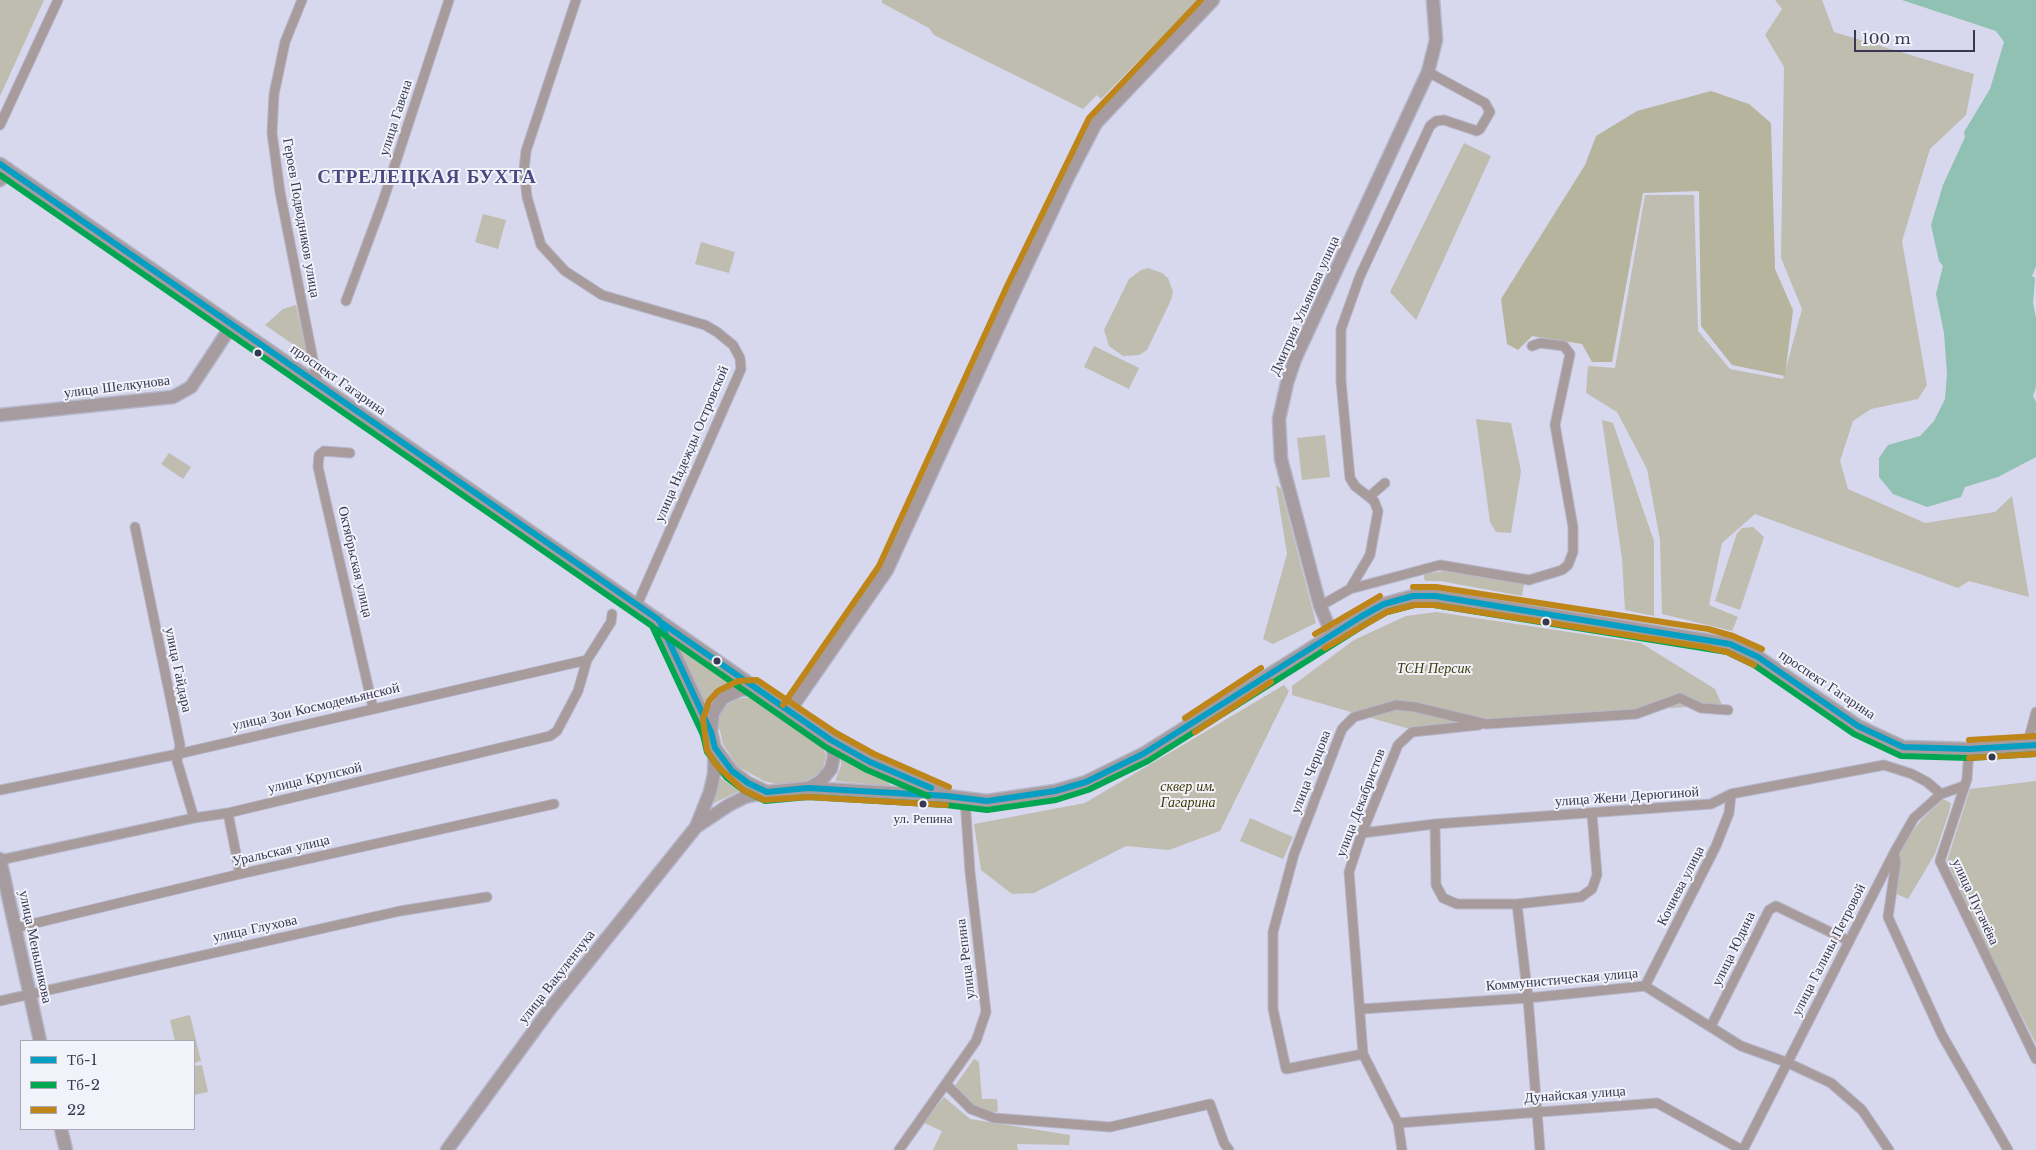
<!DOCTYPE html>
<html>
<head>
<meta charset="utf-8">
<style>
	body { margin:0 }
	#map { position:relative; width:2036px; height:1150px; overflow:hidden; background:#d7d7ee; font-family:"Libre Baskerville",serif }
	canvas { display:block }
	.legend { position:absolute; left:20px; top:1040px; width:175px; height:90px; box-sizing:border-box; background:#f2f3fa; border:1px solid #a8a8b7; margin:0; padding:6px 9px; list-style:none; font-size:15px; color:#383852 }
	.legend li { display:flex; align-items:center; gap:10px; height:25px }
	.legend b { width:25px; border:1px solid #a8a8b7 }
	.scale { position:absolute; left:1854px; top:30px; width:121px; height:22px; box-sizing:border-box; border:2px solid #383852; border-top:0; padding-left:6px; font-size:15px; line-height:18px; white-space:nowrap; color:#383852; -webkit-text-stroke:4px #f2f3fa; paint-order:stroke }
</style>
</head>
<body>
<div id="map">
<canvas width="2036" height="1150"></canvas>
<ul class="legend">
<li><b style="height:6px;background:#069ec2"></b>Тб-1</li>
<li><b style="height:6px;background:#00a651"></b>Тб-2</li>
<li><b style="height:6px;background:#be8519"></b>22</li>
</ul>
<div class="scale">100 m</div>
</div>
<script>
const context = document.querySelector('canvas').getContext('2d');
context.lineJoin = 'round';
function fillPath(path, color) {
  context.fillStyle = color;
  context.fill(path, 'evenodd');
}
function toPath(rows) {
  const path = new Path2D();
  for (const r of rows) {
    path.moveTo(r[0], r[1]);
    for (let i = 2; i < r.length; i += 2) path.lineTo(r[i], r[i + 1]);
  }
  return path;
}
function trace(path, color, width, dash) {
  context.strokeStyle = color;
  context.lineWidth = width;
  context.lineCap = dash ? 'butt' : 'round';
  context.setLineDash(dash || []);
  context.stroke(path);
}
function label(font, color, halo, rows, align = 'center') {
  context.font = font + ' "Libre Baskerville",serif';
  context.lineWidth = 4;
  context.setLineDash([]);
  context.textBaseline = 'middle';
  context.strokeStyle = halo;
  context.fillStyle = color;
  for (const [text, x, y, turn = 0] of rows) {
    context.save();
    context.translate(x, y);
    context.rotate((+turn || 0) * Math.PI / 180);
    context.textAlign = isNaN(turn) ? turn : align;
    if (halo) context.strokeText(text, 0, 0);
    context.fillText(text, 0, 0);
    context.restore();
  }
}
fillPath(toPath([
	[0,0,44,0,0,96],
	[882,0,1198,0,1101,99,1097,95,1083,109,934,35,929,28,882,3],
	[1775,0,1822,0,1834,32,1974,74,1966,115,1930,149,1902,241,1927,385,1918,399,1871,409,1853,421,1840,461,1848,489,1925,523,1995,512,2012,496,2029,597,1969,581,1958,588,1755,514,1722,543,1709,605,1738,617,1732,631,1662,614,1660,540,1647,469,1617,412,1586,393,1588,366,1615,368,1645,195,1694,195,1698,331,1730,369,1783,379,1802,309,1781,258,1784,67,1765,35,1782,9],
	[1464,143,1491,156,1416,320,1390,292],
	[483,214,506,220,498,249,475,242],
	[701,242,735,252,729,273,695,264],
	[1148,268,1162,273,1168,278,1173,292,1171,300,1147,350,1139,355,1123,356,1109,346,1104,330,1129,279,1141,270],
	[296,305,307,354,265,325,283,309],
	[1094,346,1139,368,1129,389,1084,367],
	[1476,419,1511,423,1521,471,1511,533,1496,532,1490,522],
	[1602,420,1613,423,1654,541,1654,616,1625,610,1622,559],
	[1325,435,1330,477,1302,480,1297,438],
	[169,453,191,467,183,479,161,464],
	[1276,485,1281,489,1316,623,1273,644,1263,639,1287,554],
	[1753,527,1764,537,1740,610,1715,601,1737,533,1742,528],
	[1444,571,1524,584,1522,596,1440,581,1426,581,1424,579,1424,574],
	[1437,612,1641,643,1715,689,1722,705,1546,715,1406,728,1292,695,1292,686,1354,640,1406,616],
	[676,642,731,680,705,702,694,678],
	[1284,685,1289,691,1220,831,1169,850,1126,846,1034,893,1012,894,981,870,974,824,1085,803],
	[751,697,760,700,819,740,826,755,822,772,805,781,780,785,764,781,737,766,723,744,718,723,721,712,727,705,737,699],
	[841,755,889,781,890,786,835,781,841,766],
	[718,776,739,791,708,806],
	[2036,781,2036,1044,1975,925,1947,861,1970,789],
	[1943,799,1951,803,1949,812,1935,854,1908,899,1892,892,1901,862,1899,852,1905,841,1922,819],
	[1250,818,1293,837,1283,859,1240,841],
	[190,1015,201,1061,194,1063,194,1041,175,1041,170,1020],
	[974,1059,979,1062,982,1099,997,1099,998,1111,993,1113,972,1104,954,1087],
	[202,1065,208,1092,194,1095,194,1066],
	[944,1097,970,1119,1070,1135,1069,1145,1017,1144,1018,1150,933,1150,942,1131,924,1123]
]), '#bebdaf');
fillPath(toPath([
	[1711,91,1749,104,1771,123,1775,269,1793,310,1785,376,1732,365,1701,326,1699,191,1643,193,1612,362,1592,362,1582,344,1532,336,1518,350,1507,344,1501,299,1585,165,1596,136,1637,111]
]), '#b7b49d');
fillPath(toPath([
	[1902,0,2036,0,2036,266,2032,276,2035,278,2033,303,2036,318,2036,387,2033,396,2036,402,2036,457,1998,477,1965,487,1961,497,1927,507,1893,494,1879,477,1879,458,1888,445,1920,436,1934,421,1945,399,1947,374,1944,333,1936,294,1943,266,1939,261,1931,225,1943,185,1965,137,1964,132,1990,89,2004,42,1996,31]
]), '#90c1b3');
const street = toPath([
	[302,0,285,42,274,94,272,133,280,192,318,385],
	[576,0,526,151,524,170,527,197,541,245,565,271,602,295,705,325,717,332,733,345,740,358,741,369,637,605],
	[0,125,58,0],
	[346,301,382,204,449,0],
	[350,453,324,451,319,455,318,467,373,708],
	[1370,496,1385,483],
	[135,527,180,745,177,761,194,818],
	[1350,589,1370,555,1378,511,1374,501,1355,486,1350,478,1341,381,1341,329,1360,276,1430,126,1436,121,1444,120,1477,131,1480,129,1490,112,1485,103,1428,72],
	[1320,606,1350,589,1440,565,1529,580,1562,570,1568,565,1573,552,1573,527,1555,425,1570,354,1564,346,1540,343,1532,346],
	[2027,745,2036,712],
	[1969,749,1967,779,1940,861,2036,1059],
	[0,790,178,754,587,660,611,622,612,614],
	[228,813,240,874],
	[1435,824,1436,885,1443,898,1457,904,1517,904,1581,897,1592,889,1597,875,1592,814],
	[1362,833,1435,824,1711,804,1731,794,1884,765,1912,774,1927,782,1941,794],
	[1894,853,1896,862,1888,917,1942,1035,2008,1150],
	[0,860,194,818,228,813,550,736,557,731,578,691,587,660],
	[1517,904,1528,998,1540,1150],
	[15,928,240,874,554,804],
	[1645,986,1716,846,1729,813,1731,794],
	[0,1001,400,911,487,897],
	[1361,1009,1528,998,1645,986,1741,1046,1786,1062,1831,1083,1862,1110,1889,1150],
	[1711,1026,1769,910,1776,906,1849,941],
	[1363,1054,1286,1069,1273,1009,1273,932,1294,854,1342,729,1354,717,1396,705,1415,707,1486,724,1636,714,1680,698,1701,708,1728,710],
	[946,1084,971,1109,994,1118,1110,1127,1210,1104,1224,1143,1229,1150],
	[1398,1123,1657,1103,1742,1150],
	[899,1150,976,1041,986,1012,970,872,965,799],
	[1402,1150,1398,1123,1363,1054,1349,872,1362,833,1398,745,1412,732,1479,725],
	[1743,1150,1894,853,1914,818,1941,794,1964,786]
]);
const secondary = toPath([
	[0,164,831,740,870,762,945,795],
	[0,180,8,169],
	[0,415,173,397,191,387,232,325],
	[659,620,711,731],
	[1332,634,1320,606,1281,459,1279,419,1287,383,1295,359,1428,72,1436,40,1433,0],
	[755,688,740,690,723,698,713,713,711,732,715,748,732,771,748,783,767,792],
	[790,710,887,570,1016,288,1068,177,1096,123,1213,0],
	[808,788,947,796,987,801,1055,791,1086,782,1143,754,1362,616,1384,604,1413,596,1435,596,1730,644,1758,657,1858,726,1903,747,1969,749,2036,745],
	[696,827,729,805,745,797,767,792,808,788,821,781,831,769,834,755,831,740],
	[0,859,40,1041],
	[61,1129,66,1150],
	[447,1150,550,1009,696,827,710,792,714,774,715,748]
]);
trace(street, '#b6b6ca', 11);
trace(secondary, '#b6b6ca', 15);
trace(street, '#a79b9c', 9);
trace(secondary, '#a69b9e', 12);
trace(toPath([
	[0,164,659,620,711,732,715,748,732,771,748,783,767,792,808,788,947,796,987,801,1055,791,1086,782,1143,754,1362,616,1384,604,1413,596,1435,596,1730,644,1758,657,1858,726,1903,747,1969,749,2036,745],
	[659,621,831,740,870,762,931,788]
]), '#069ec2', 6);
trace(toPath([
	[0,175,652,626,703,735,707,752,726,777,743,790,765,801,808,797,946,805,987,810,1056,800,1088,790,1148,761,1366,624,1387,612,1414,605,1434,605,1727,652,1754,665,1854,734,1901,756,1969,758,2036,754],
	[654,628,827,748,867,770,928,796]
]), '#00a651', 6);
trace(toPath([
	[1413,587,1436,587,1708,629,1733,636,1762,649],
	[1315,634,1380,596],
	[1325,648,1387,612,1414,605,1434,605,1705,647,1727,652,1754,665],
	[783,705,879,566,1008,284,1089,118,1201,0],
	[1185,718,1261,668],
	[1195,732,1271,682],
	[1969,740,2036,736],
	[1969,758,2036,754],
	[946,805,808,797,764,800,743,790,716,765,707,750,703,719,709,701,718,691,738,681,757,680,836,733,874,754,949,787]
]), '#be8519', 6);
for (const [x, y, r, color] of [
	[258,353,4.5,"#383852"],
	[1546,622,4.5,"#383852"],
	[717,661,4.5,"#383852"],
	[1992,757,4.5,"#383852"],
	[923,804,4.5,"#383852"]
]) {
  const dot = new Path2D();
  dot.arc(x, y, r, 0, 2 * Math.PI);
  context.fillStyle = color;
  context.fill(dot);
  trace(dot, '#f2f3fa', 2);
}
label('13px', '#383852', '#f2f3fa', [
	["ул. Репина",923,819]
]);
label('14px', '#383852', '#f2f3fa', [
	["улица Гавена",396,118,-72],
	["Героев Подводников улица",301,218,80],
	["Дмитрия Ульянова улица",1305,306,-66],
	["проспект Гагарина",338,380,35],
	["улица Шелкунова",117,387,-7],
	["улица Надежды Островской",692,444,-67],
	["Октябрьская улица",355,562,77],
	["улица Гайдара",178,670,78],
	["проспект Гагарина",1827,685,34],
	["улица Зои Космодемьянской",316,707,-13],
	["улица Черцова",1311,772,-69],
	["улица Крупской",315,778,-13],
	["улица Жени Дерюгиной",1627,797,-4],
	["улица Декабристов",1361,803,-69],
	["Уральская улица",281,851,-13],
	["Кочиева улица",1681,886,-63],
	["улица Пугачёва",1975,902,65],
	["улица Глухова",255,929,-12],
	["улица Меньшикова",35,947,78],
	["улица Юдина",1734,949,-64],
	["улица Галины Петровой",1829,950,-63],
	["улица Репина",966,959,-97],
	["улица Вакуленчука",557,977,-52],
	["Коммунистическая улица",1562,980,-5],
	["Дунайская улица",1575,1095,-4]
]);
label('italic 14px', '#3f3b07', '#f2f3fa', [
	["ТСН Персик",1434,669],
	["сквер им.",1188,787],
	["Гагарина",1188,803]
]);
context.letterSpacing = '1px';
label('bold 19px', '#4c4881', '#f2f3fa', [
	["СТРЕЛЕЦКАЯ БУХТА",427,178]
]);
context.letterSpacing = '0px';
</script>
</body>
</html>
